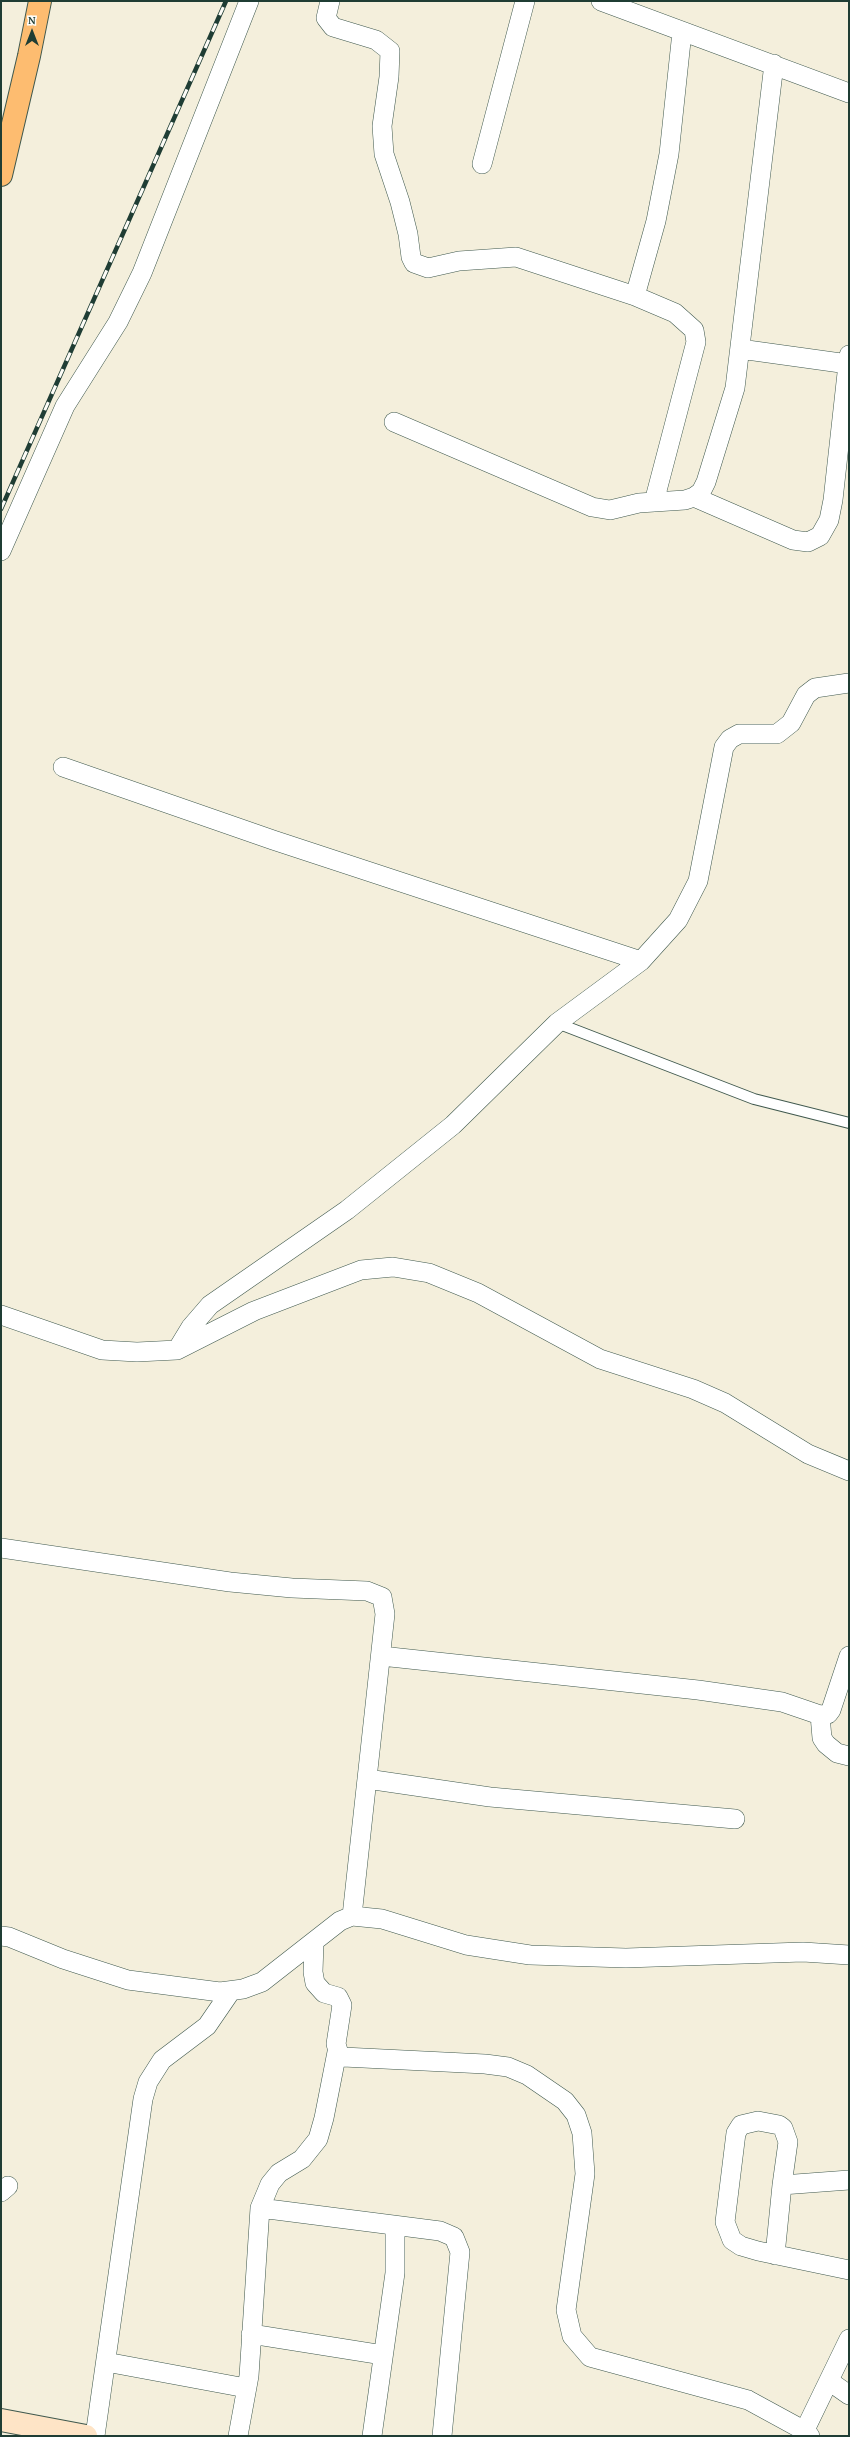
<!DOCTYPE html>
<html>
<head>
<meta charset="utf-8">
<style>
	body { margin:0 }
	#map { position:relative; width:850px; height:2437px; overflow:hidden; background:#f4efdc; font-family:"Gentium Book Plus",serif }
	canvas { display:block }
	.frame { position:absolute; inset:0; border:2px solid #1f3d34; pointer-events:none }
	.north { position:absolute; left:12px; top:12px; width:40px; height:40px; -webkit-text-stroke:3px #fdfcf7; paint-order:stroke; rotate:0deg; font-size:11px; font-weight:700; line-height:16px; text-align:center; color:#1f3d34 }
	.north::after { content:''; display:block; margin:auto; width:14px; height:18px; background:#1f3d34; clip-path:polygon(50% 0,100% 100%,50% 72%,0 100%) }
</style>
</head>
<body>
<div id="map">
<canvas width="850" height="2437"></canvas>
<div class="frame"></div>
<div class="north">N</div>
</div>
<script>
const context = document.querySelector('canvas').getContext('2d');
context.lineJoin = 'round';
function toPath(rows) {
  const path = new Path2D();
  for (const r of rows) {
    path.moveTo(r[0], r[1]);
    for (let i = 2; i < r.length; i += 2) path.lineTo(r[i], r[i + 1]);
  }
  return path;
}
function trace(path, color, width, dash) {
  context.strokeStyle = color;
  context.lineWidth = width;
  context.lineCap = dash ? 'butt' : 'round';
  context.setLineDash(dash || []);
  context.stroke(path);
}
const service = toPath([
	[557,1023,754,1099,849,1123]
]);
const minor = toPath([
	[330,1,326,18,333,27,376,40,390,51,389,77,382,126,384,154,400,202,408,234,411,257,414,263,428,268,459,261,516,257,635,296,675,313,694,330,696,342,654,502],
	[601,1,849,93],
	[482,164,525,1],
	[635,296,656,221,669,154,682,32],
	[740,349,848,364],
	[394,422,592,507,610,510,639,503,685,500,694,497,701,492,706,482,735,388,774,64],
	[694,497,793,540,808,542,820,536,829,520,833,500,849,355],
	[1,551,65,406,118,322,142,273,249,1],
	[63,767,273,840,641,961],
	[1,1315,102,1350,137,1352,177,1350,254,1311,361,1270,393,1267,429,1273,478,1293,600,1359,693,1389,725,1403,808,1454,849,1471],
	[177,1350,191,1327,210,1305,347,1210,453,1125,557,1023,641,961,678,920,698,881,724,747,730,739,739,734,777,734,791,723,806,695,815,688,849,683],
	[1,1548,230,1582,292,1588,367,1591,382,1597,385,1614,352,1916],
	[381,1656,698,1690,782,1702,820,1715,828,1714,831,1710,849,1656],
	[820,1715,822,1738,826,1744,837,1753,849,1756],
	[367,1779,490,1797,735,1819],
	[1,1936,9,1937,63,1959,128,1980,220,1992,243,1989,262,1982,340,1921,352,1916,382,1919,466,1945,530,1955,626,1958,803,1952,849,1955],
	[314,1943,313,1972,315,1983,324,1993,338,1997,342,2005,336,2044,339,2054,343,2057,485,2064,508,2067,527,2075,565,2101,576,2115,582,2133,585,2174,566,2310,572,2336,590,2357,748,2400,805,2431,810,2436],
	[782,2185,788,2142,783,2128,779,2125,758,2121,741,2125,736,2133,725,2222,732,2240,741,2246,758,2251,849,2270],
	[1,2192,8,2186],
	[260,2208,440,2231,454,2237,460,2252,442,2436],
	[775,2255,782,2185,849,2180],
	[251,2334,383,2355],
	[106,2362,246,2388],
	[829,2381,849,2395],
	[95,2436,143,2099,148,2082,162,2060,207,2026,231,1991],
	[238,2436,249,2376,260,2208,270,2184,279,2173,302,2159,318,2139,324,2118,337,2052],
	[372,2436,395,2273,395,2226],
	[802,2436,849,2339]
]);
const secondary = toPath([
	[1,2420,86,2436]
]);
const primary = toPath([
	[1,175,29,56,40,1]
]);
trace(service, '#3f584d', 12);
trace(minor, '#3f584d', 20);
trace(secondary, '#3f584d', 24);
trace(primary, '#3f584d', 24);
trace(service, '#fff', 10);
trace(minor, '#fff', 19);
trace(secondary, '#fee4c6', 22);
trace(primary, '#fdbc70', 22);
const rail = toPath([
	[1,509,226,1]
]);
trace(rail, '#1f3d34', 4.5);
trace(rail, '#fdfcf7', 3, [9]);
</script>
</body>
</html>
